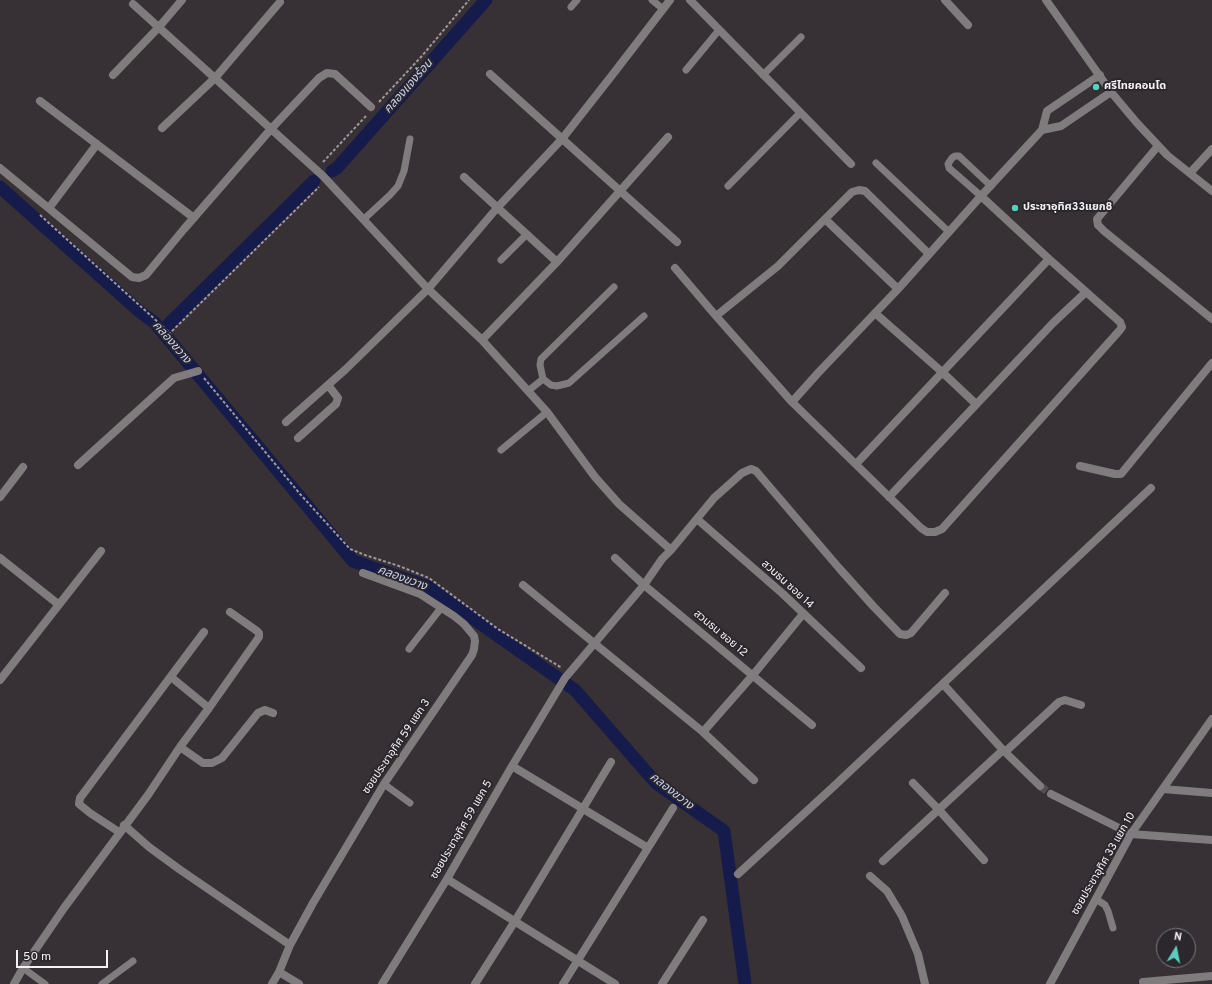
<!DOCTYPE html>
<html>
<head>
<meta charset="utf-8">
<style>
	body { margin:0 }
	#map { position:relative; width:1212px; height:984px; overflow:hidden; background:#373136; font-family:Overpass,sans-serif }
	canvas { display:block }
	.north { position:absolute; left:1156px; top:928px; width:40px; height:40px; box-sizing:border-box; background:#2c272c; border:1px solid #7c787c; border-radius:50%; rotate:10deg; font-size:11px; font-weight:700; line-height:16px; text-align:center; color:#f5f2f5 }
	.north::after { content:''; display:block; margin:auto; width:14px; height:18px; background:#59cebf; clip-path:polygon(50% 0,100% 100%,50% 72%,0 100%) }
	.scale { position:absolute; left:16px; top:950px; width:92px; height:18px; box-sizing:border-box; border:2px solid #f5f2f5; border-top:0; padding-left:5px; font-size:12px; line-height:14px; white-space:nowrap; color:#f5f2f5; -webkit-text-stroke:3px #2c272c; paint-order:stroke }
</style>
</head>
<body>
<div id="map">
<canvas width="1212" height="984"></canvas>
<div class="north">N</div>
<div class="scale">50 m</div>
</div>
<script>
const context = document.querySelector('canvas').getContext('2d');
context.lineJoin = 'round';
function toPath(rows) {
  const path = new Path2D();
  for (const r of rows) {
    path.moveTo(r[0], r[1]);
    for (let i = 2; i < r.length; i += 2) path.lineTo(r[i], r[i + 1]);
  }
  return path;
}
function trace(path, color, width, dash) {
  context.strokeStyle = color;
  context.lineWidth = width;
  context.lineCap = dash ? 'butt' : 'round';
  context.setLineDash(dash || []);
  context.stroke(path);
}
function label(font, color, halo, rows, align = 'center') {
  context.font = font + ' Overpass,"Noto Sans Thai",sans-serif';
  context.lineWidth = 4;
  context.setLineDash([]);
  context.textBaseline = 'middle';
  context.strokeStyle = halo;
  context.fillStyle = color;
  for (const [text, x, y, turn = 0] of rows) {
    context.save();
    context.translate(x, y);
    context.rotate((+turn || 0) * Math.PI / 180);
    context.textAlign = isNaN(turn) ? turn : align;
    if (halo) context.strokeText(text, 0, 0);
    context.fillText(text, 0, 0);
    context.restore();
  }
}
trace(toPath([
	[332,171,337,168,486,0],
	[0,187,139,311,155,323,353,561,428,587,575,690,656,783,724,831,745,984],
	[169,324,314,181]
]), '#151c4b', 13);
trace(toPath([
	[1040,786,1051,794]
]), '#544e53', 8, [8, 4]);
trace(toPath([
	[379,102,421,57,469,0],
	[323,162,366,116],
	[40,215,170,333],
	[190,363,177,352,170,333,319,187],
	[204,378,300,494,350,549,365,555,399,566,429,578,498,629,562,668]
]), '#9e999d', 2, [3, 2]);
trace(toPath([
	[652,0,663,9],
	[571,7,577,0],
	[686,70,719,30],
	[763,75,801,37],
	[876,163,949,232],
	[728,186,800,113],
	[981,196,949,168,948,164,952,158,955,156,959,156,991,186],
	[364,219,390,195,398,186,404,171,410,139],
	[501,260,526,235],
	[614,287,541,359,540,365,543,379,551,385,557,386,569,383,644,316],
	[528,391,543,379],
	[501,450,547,412],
	[409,649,441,608],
	[384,784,410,803],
	[1096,899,1105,905,1108,911,1113,928],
	[23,968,45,984],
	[102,984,133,961]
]), '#807c7d', 7);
trace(toPath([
	[690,0,851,164],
	[945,0,968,25],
	[1046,0,1111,92,1137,123,1167,155,1212,191],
	[133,4,323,176,428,289,482,340,547,412,595,477,619,504,671,550,662,559,644,585,565,678,512,766,447,879,382,984],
	[490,74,677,242],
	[113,75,159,27,182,0],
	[40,101,194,218],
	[162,128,215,78,280,2],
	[1042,130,1061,126,1111,92],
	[1158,146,1097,219,1098,225,1104,231,1212,319],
	[0,168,132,277,139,278,146,275,184,229,271,129,319,78,327,73,335,74,371,107],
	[1190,173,1212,149],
	[464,177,557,262],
	[49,208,97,144],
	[825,219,898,289],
	[675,268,716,316,792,402,921,528,927,532,935,532,942,529,1120,330,1122,327,1120,322,1049,259,981,196],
	[875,313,942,372,976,404],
	[716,316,778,266,852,192,859,190,865,191,929,254],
	[482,340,557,262,668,137],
	[792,402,818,373,898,289,981,196,1042,130,1047,111,1100,75],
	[286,422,346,369,428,289,497,208,562,139,613,74,670,0],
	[298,438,336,404,338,398,328,385],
	[856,464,1049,259],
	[78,465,174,378,198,371],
	[1080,466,1115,474,1121,474,1212,363],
	[0,497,23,467],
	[889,497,1053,323,1086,292],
	[697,519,783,594,861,668],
	[671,550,714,498,742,473,751,469,756,471,839,568,874,607,900,634,906,635,911,633,945,593],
	[0,558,58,604],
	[615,558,644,585,812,725],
	[523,585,703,732,754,780],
	[171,677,209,708],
	[0,680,101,551],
	[943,684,1003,750,1040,786],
	[703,732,753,675,803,614],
	[180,747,203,763,212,763,222,758,258,713,265,710,273,713],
	[1005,752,1059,702,1065,700,1081,705],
	[512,766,648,848],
	[913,783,939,810,984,860],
	[1163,789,1212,793],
	[1051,794,1131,834,1212,840],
	[124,825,149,847,179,869,290,945],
	[119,832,90,813,79,804,80,798,204,632],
	[883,861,1003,750],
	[738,874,832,788,1151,488],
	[870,876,887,891,902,916,918,954,925,984],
	[447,879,615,984],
	[279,972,299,984],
	[1143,982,1212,976],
	[14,984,23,968,64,908,148,795,180,747,209,708,259,637,259,633,257,631,230,612],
	[272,984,279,972,290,945,313,903,384,784,472,655,474,649,475,641,474,636,464,624,454,616,420,594,363,573],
	[475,984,515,921,611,762],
	[563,984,673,808],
	[662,984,703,920],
	[1050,984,1131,834,1212,719]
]), '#807c7d', 8);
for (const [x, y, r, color] of [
	[1096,87,4,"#59cebf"],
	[1015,208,4,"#59cebf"]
]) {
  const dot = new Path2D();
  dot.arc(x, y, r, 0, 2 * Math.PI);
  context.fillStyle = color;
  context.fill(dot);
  trace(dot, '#2c272c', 1.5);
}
label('bold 11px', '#f5f2f5', '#2c272c', [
	["ศรีไทยคอนโด",1104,87],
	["ประชาอุทิศ33แยก8",1023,208]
], 'left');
label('11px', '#f5f2f5', '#2c272c', [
	["สวนธน ซอย 14",787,585,42],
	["สวนธน ซอย 12",720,634,40],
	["ซอยประชาอุทิศ 59 แยก 3",397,747,-56],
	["ซอยประชาอุทิศ 59 แยก 5",462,830,-60],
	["ซอยประชาอุทิศ 33 แยก 10",1104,864,-60]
]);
label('italic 12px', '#c8d2f3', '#2c272c', [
	["คลองแจงร้อน",409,87,-49],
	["คลองขวาง",171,343,49],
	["คลองขวาง",402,579,20],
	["คลองขวาง",671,792,38]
]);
</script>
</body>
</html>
